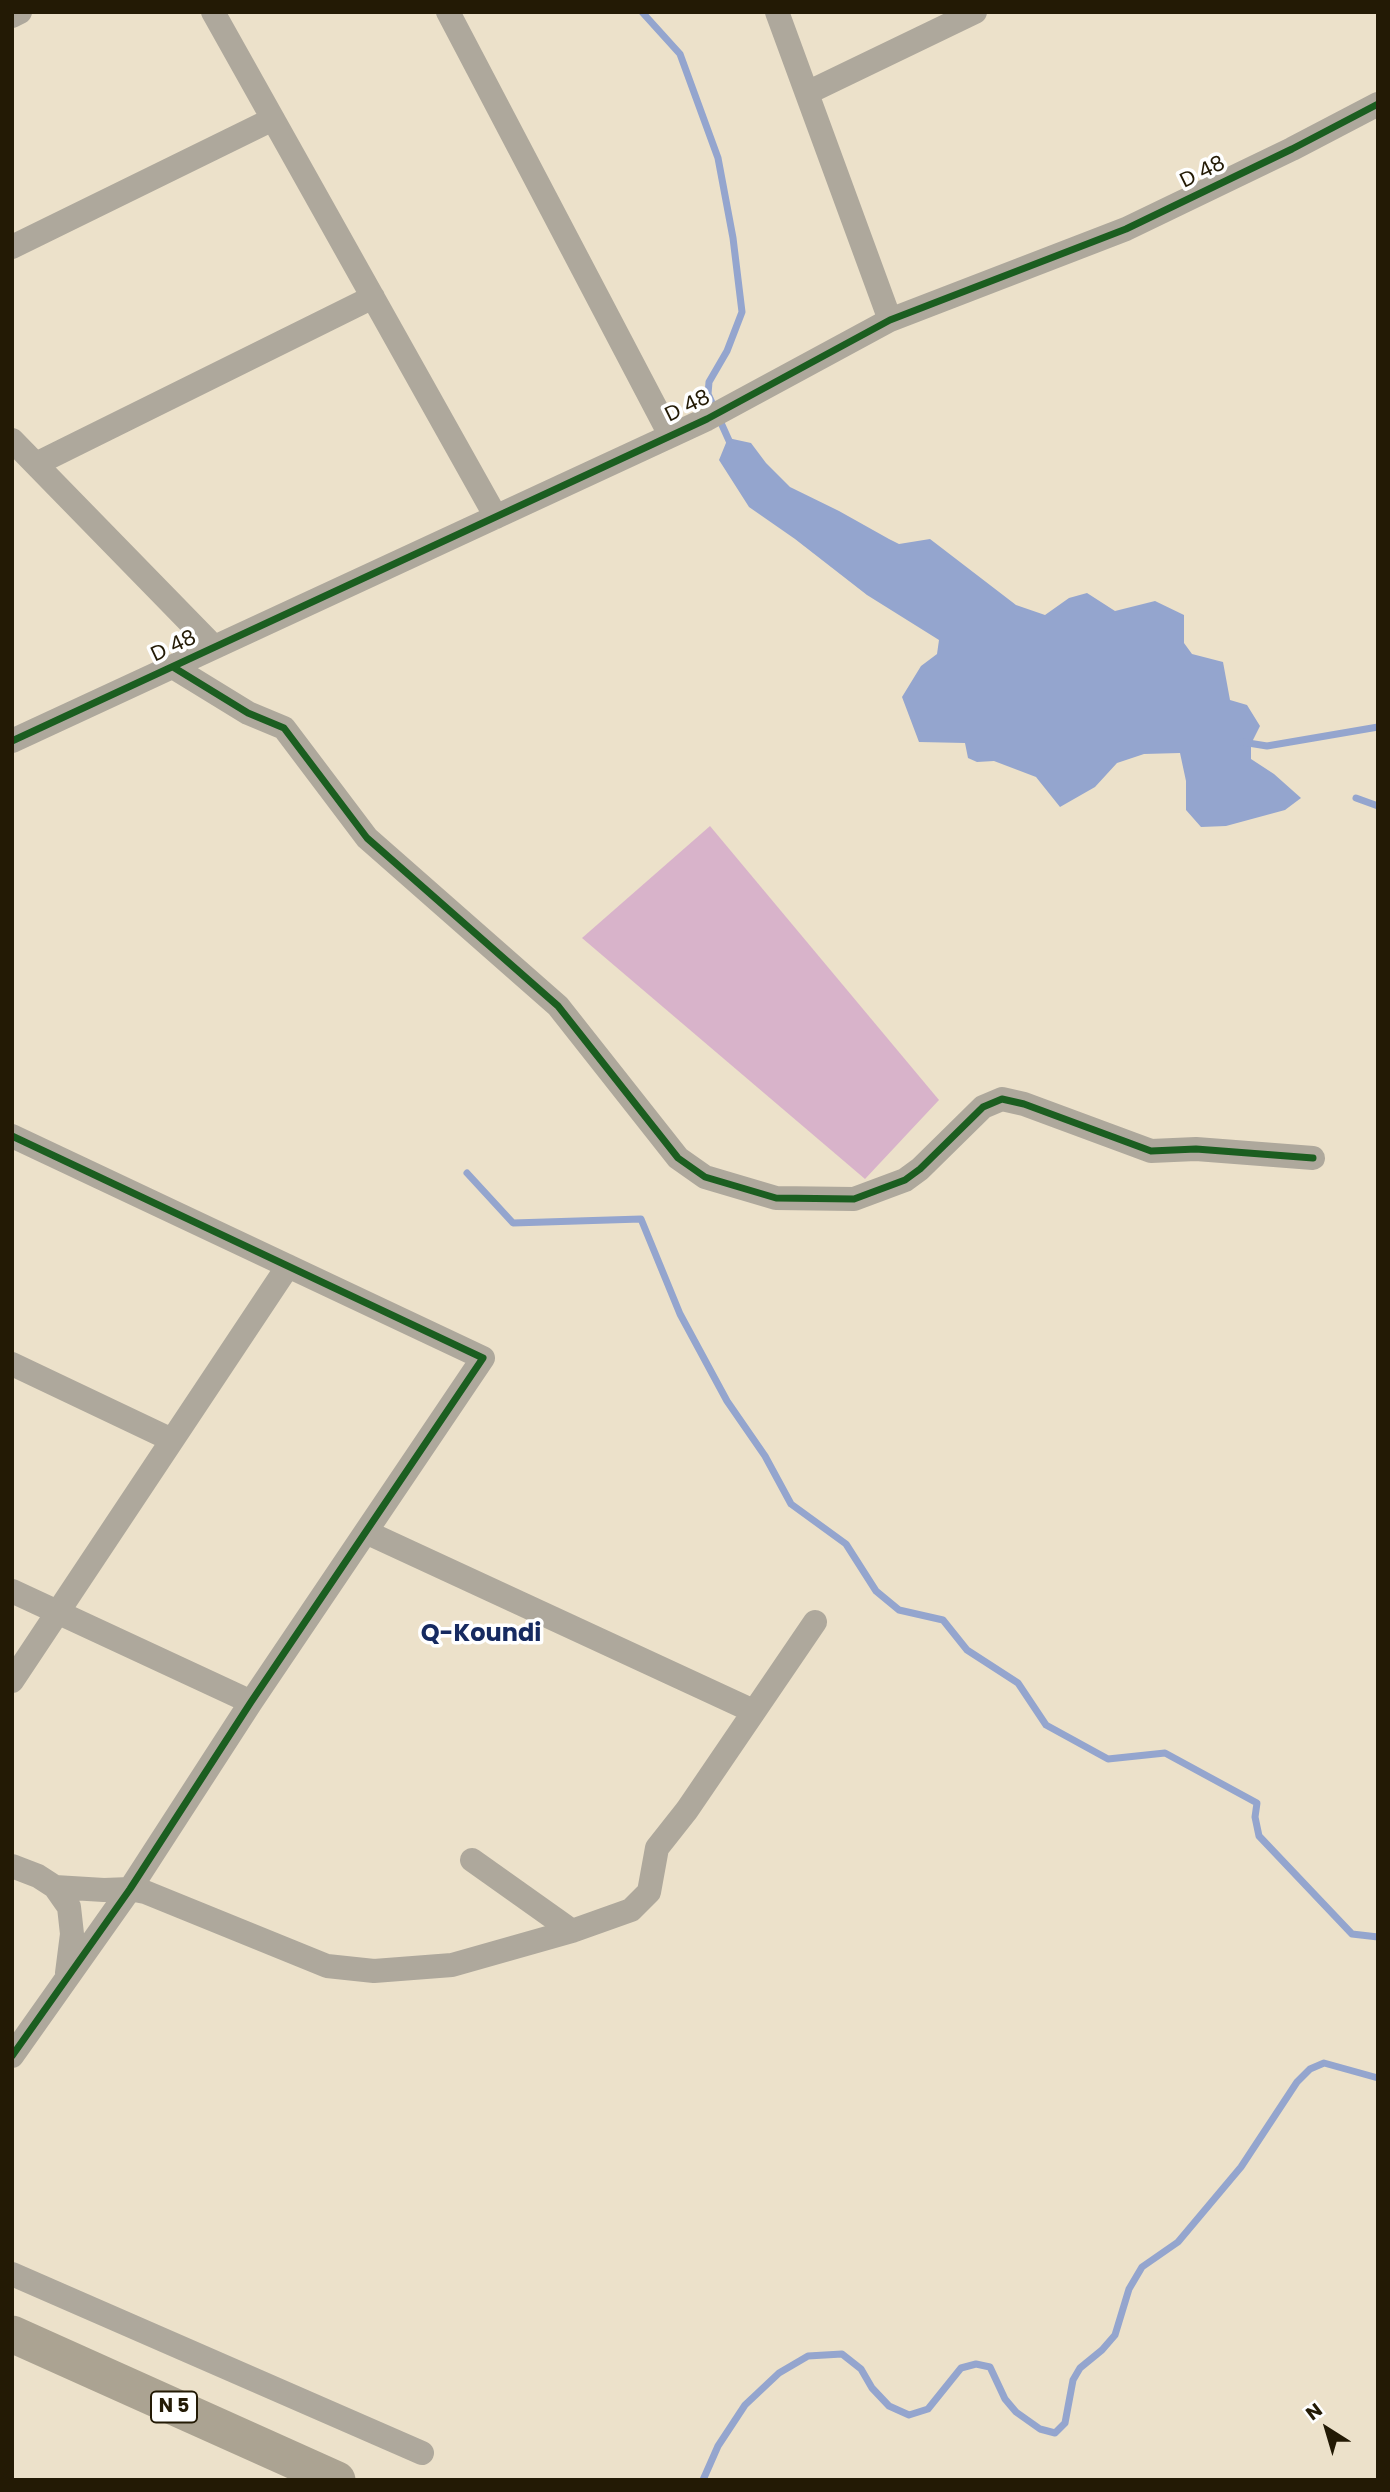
<!DOCTYPE html>
<html>
<head>
<meta charset="utf-8">
<style>
	body { margin:0 }
	#map { position:relative; width:1390px; height:2492px; overflow:hidden; background:#ece1ca; font-family:Poppins,sans-serif }
	canvas { display:block }
	.frame { position:absolute; inset:0; border:14px solid #231a05; pointer-events:none }
	.north { position:absolute; left:1292px; top:2394px; width:70px; height:70px; -webkit-text-stroke:5px #fff; paint-order:stroke; rotate:323deg; font-size:19px; font-weight:700; line-height:28px; text-align:center; color:#231a05 }
	.north::after { content:''; display:block; margin:auto; width:24px; height:32px; background:#231a05; clip-path:polygon(50% 0,100% 100%,50% 72%,0 100%) }
</style>
</head>
<body>
<div id="map">
<canvas width="1390" height="2492"></canvas>
<div class="frame"></div>
<div class="north">N</div>
</div>
<script>
const context = document.querySelector('canvas').getContext('2d');
context.lineJoin = 'round';
function fillPath(path, color) {
  context.fillStyle = color;
  context.fill(path, 'evenodd');
}
function toPath(rows) {
  const path = new Path2D();
  for (const r of rows) {
    path.moveTo(r[0], r[1]);
    for (let i = 2; i < r.length; i += 2) path.lineTo(r[i], r[i + 1]);
  }
  return path;
}
function trace(path, color, width, dash) {
  context.strokeStyle = color;
  context.lineWidth = width;
  context.lineCap = dash ? 'butt' : 'round';
  context.setLineDash(dash || []);
  context.stroke(path);
}
function label(font, color, halo, rows, align = 'center') {
  context.font = font + ' Poppins,sans-serif';
  context.lineWidth = 7;
  context.setLineDash([]);
  context.textBaseline = 'middle';
  context.strokeStyle = halo;
  context.fillStyle = color;
  for (const [text, x, y, turn = 0] of rows) {
    context.save();
    context.translate(x, y);
    context.rotate((+turn || 0) * Math.PI / 180);
    context.textAlign = isNaN(turn) ? turn : align;
    if (halo) context.strokeText(text, 0, 0);
    context.fillText(text, 0, 0);
    context.restore();
  }
}
fillPath(toPath([
	[710,826,939,1100,865,1179,582,938]
]), '#d8b3ca');
fillPath(toPath([
	[728,438,751,443,766,463,790,487,839,511,889,539,899,544,930,539,1016,605,1045,615,1069,598,1087,593,1115,611,1155,601,1184,615,1184,643,1192,654,1223,662,1230,700,1247,705,1260,726,1251,744,1251,759,1274,774,1301,798,1285,810,1226,826,1201,827,1186,810,1186,781,1180,753,1144,754,1117,763,1095,787,1060,807,1036,777,994,761,977,762,968,758,965,743,919,742,902,697,921,666,937,654,939,640,867,595,795,539,749,507,719,460]
]), '#94a5ce');
trace(toPath([
	[642,12,680,54,718,158,733,238,742,312,727,351,709,382,708,394,731,445],
	[1242,742,1267,746,1378,727],
	[1356,798,1378,806],
	[467,1173,513,1223,641,1219,680,1314,727,1401,765,1456,791,1504,846,1544,876,1591,899,1610,943,1620,967,1650,1018,1683,1046,1725,1108,1759,1165,1753,1257,1803,1255,1817,1259,1836,1352,1934,1378,1937],
	[703,2480,718,2446,745,2405,779,2373,808,2356,842,2354,861,2369,872,2388,889,2406,909,2415,928,2409,961,2368,976,2364,990,2367,1005,2399,1016,2412,1040,2429,1055,2433,1065,2423,1073,2380,1080,2368,1102,2350,1115,2335,1129,2289,1142,2267,1178,2242,1241,2167,1297,2082,1310,2069,1324,2063,1378,2078]
]), '#94a5ce', 7);
trace(toPath([
	[213,12,496,517],
	[448,12,670,435],
	[777,12,890,320],
	[12,16,20,12],
	[807,93,975,12],
	[12,247,273,119],
	[12,440,214,647],
	[36,464,373,297],
	[173,667,248,713,284,728,367,838,558,1006,678,1158,705,1177,776,1198,854,1199,905,1180,920,1169,983,1107,1002,1099,1024,1104,1151,1151,1196,1149,1313,1158],
	[12,741,707,419,890,320,1126,229,1292,149,1378,104],
	[12,1136,483,1358,251,1702,130,1889,12,2056],
	[12,1364,172,1440],
	[366,1532,753,1711],
	[12,1591,251,1702],
	[12,1681,288,1266],
	[472,1860,572,1931],
	[12,1866,38,1876,55,1887,69,1907,72,1934,67,1973],
	[55,1887,104,1890,130,1889,145,1892,327,1966,374,1971,452,1965,572,1931,631,1910,649,1892,657,1848,687,1810,815,1622],
	[12,2274,422,2453]
]), '#aea89c', 24);
trace(toPath([
	[12,2334,337,2480]
]), '#aba392', 37);
trace(toPath([
	[173,667,248,713,284,728,367,838,558,1006,678,1158,705,1177,776,1198,854,1199,905,1180,920,1169,983,1107,1002,1099,1024,1104,1151,1151,1196,1149,1313,1158],
	[12,741,707,419,890,320,1126,229,1292,149,1378,104],
	[12,1136,483,1358,251,1702,130,1889,12,2056]
]), '#1b5e20', 7);
for (const [x, y, w] of [
	[174,2407,46]
]) {
  const box = new Path2D();
  box.roundRect(x - w / 2, y - 15.5, w, 31, 5);
  context.fillStyle = '#fff';
  context.fill(box);
  trace(box, '#231a05', 2);
}
label('bold 19px', '#231a05', null, [
	["N 5",174,2407]
]);
label('21px', '#231a05', '#fff', [
	["D 48",1203,173,-26],
	["D 48",688,407,-26],
	["D 48",174,647,-25]
]);
label('bold 24px', '#162a60', '#fff', [
	["Q-Koundi",481,1635]
]);
</script>
</body>
</html>
